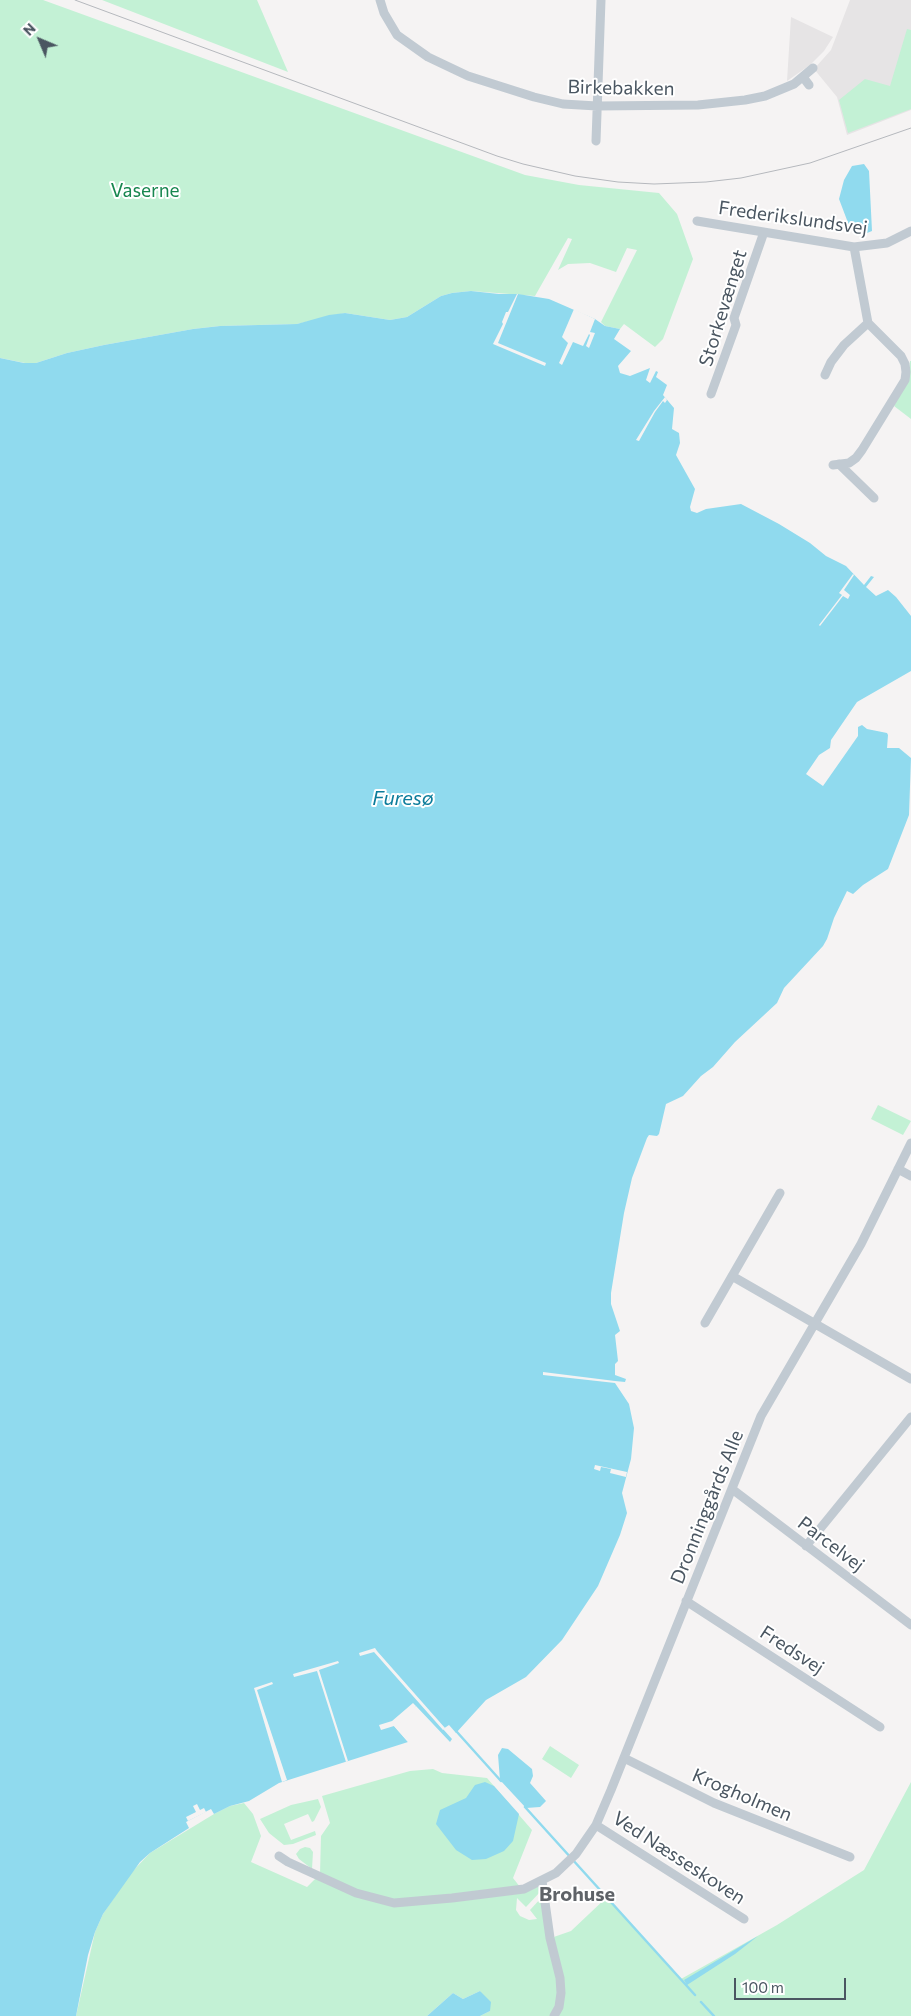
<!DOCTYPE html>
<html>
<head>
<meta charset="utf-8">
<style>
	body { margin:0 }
	#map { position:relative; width:911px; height:2016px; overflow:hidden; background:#f5f3f3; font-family:Commissioner,sans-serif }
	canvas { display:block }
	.north { position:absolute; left:15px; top:15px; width:50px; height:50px; -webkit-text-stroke:4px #fff; paint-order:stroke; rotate:315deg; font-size:14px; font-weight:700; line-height:20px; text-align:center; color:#4a5661 }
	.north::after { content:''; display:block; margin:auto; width:18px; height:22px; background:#4a5661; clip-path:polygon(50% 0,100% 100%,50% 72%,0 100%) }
	.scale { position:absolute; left:734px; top:1978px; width:112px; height:22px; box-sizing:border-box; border:2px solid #4a5661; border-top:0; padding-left:6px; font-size:15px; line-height:18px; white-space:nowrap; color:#4a5661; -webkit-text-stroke:4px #fff; paint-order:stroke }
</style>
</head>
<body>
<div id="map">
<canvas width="911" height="2016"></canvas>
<div class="north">N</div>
<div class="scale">100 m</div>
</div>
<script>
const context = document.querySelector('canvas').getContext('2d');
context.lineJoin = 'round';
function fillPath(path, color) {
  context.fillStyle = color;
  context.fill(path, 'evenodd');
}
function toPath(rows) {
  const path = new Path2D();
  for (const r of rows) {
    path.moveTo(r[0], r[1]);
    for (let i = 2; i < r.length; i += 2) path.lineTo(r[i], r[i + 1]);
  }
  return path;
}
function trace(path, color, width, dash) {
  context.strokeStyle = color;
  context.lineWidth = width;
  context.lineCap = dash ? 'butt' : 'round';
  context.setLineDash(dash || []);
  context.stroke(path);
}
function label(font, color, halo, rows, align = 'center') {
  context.font = font + ' Commissioner,sans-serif';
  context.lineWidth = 4;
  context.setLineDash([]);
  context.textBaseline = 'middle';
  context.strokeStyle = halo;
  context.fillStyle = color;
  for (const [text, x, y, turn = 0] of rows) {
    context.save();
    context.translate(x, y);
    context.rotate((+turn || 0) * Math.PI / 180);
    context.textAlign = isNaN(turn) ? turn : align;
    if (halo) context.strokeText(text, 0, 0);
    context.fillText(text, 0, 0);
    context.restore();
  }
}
fillPath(toPath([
	[850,0,911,0,911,110,847,135,837,97,814,69,831,50],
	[791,17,833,37,824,51,810,65,787,81]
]), '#e6e4e5');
fillPath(toPath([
	[0,0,43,0,525,175,579,185,659,193,677,214,693,259,663,339,655,347,624,324,620,329,605,326,601,322,637,250,627,248,616,272,590,263,568,264,558,270,572,239,568,238,535,296,471,291,452,293,441,296,407,317,390,320,345,313,297,324,220,326,193,329,104,345,67,353,36,363,25,363,0,358],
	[102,0,257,0,288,72],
	[907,29,911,30,911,109,848,133,839,100,865,79,890,86],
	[910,361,911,361,911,419,894,406,908,379],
	[878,1105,911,1121,903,1135,871,1119],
	[550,1746,579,1765,571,1778,542,1759],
	[433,1769,442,1773,487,1778,532,1830,513,1878,524,1892,539,1885,541,1891,526,1907,517,1898,516,1910,520,1916,529,1920,537,1919,530,1910,542,1897,548,1939,571,1931,607,1897,681,1979,777,1925,864,1870,911,1782,911,2016,480,2016,490,2011,480,1991,463,1999,453,1993,427,2016,76,2016,95,1932,103,1914,129,1875,150,1853,214,1814,230,1806,244,1803,253,1814,261,1836,251,1862,307,1887,320,1874,321,1836,330,1823,322,1796,410,1771],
	[318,1799,321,1807,314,1821,312,1822,308,1814,284,1824,291,1840,315,1831,316,1835,293,1844,284,1845,269,1833,260,1819,291,1805],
	[305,1847,310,1848,313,1852,312,1869,299,1859,296,1854,300,1849]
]), '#c3f1d5');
fillPath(toPath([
	[864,164,869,171,872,231,862,235,850,228,839,199,844,180,852,166],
	[471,291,499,294,518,294,549,299,595,319,605,326,620,329,614,339,631,351,618,366,620,373,630,376,650,368,646,380,650,383,656,371,658,372,656,377,667,385,663,395,674,408,672,429,679,433,680,443,676,455,695,489,690,507,691,511,697,513,706,509,741,504,779,524,810,543,826,556,846,566,864,585,871,576,874,577,866,587,876,596,888,590,896,597,911,616,911,671,857,702,831,740,830,748,819,755,806,774,823,786,858,736,858,727,862,725,867,729,887,733,888,735,887,748,899,748,911,758,909,815,888,869,863,885,853,894,847,891,834,918,827,939,823,946,784,988,777,1003,735,1042,713,1067,701,1076,683,1096,666,1104,659,1134,657,1136,649,1135,647,1138,632,1178,624,1213,611,1293,611,1304,620,1331,615,1335,618,1361,615,1364,615,1375,626,1379,625,1382,615,1381,615,1383,629,1404,634,1428,631,1459,622,1493,627,1513,620,1535,598,1586,562,1640,526,1677,486,1700,456,1733,449,1725,443,1729,452,1739,450,1742,416,1706,394,1726,408,1742,279,1783,249,1801,230,1806,214,1814,211,1809,186,1822,189,1828,150,1853,140,1862,103,1914,95,1932,88,1955,76,2016,0,2016,0,358,24,363,36,363,67,353,104,345,193,329,220,326,297,324,329,315,345,313,390,320,407,317,441,296,452,293],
	[502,1748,508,1749,532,1769,533,1776,530,1783,546,1801,540,1807,526,1808,500,1780,498,1755],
	[485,1782,494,1786,519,1814,513,1841,504,1851,486,1859,472,1860,456,1850,436,1824,440,1810,466,1798,475,1785],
	[758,1936,735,1954,687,1985,684,1980],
	[480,1991,491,2002,490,2011,480,2016,427,2016,453,1993,463,1999]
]), '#90daee');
fillPath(toPath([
	[517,294,518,294,498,343,546,363,545,366,493,344,503,324,502,322,506,312,508,312],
	[574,309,595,319,590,332,595,333,589,348,586,346,590,335,589,334,583,346,573,342,562,365,559,363,568,343,562,337],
	[665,397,667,400,665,403,663,401,655,412,639,441,636,440,654,411],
	[853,574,854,575,844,590,850,595,848,599,843,596,820,626,819,625,842,595,839,593],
	[543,1372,615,1381,615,1383,543,1375],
	[595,1465,627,1472,626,1477,610,1473,611,1469,601,1467,600,1471,594,1469],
	[375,1648,377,1651,445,1728,443,1730,374,1652,360,1656,359,1653],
	[338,1661,339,1663,319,1670,348,1761,346,1762,317,1671,294,1677,293,1674],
	[272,1682,273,1684,257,1690,287,1780,282,1782,254,1688],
	[413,1703,416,1706,413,1710,414,1711,397,1726,410,1741,408,1742,394,1726,381,1730,379,1725,392,1721],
	[197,1804,200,1810,204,1808,206,1812,188,1821,186,1817,196,1812,193,1806]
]), '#f5f3f3');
trace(toPath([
	[457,1732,501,1781],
	[525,1807,695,1995],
	[701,2002,714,2016]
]), '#90daee', 2.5);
trace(toPath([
	[380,0,384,13,397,35,428,57,468,76,534,97,563,104,597,106,698,105,745,100,765,96,794,84,813,68],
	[803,77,809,85],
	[596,141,601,0],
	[697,221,854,247,887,243,911,231],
	[825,375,831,362,844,345,868,323],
	[711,394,736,325,734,318,764,232],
	[839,464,874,498],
	[833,465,849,463,856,458,862,450,905,380,906,372,905,364,901,356,868,323,854,247],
	[898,1169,911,1176],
	[732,1276,911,1379],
	[705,1323,780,1193],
	[732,1489,911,1625],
	[806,1546,911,1417],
	[686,1601,880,1727],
	[624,1758,714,1803,850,1857],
	[596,1825,744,1919],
	[279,1856,288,1862,356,1893,394,1903,452,1898,524,1889,556,1873,576,1854,596,1825,611,1790,761,1416,861,1244,911,1143],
	[542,1881,550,1938,560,1978,561,1993,559,2007,554,2016]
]), '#c1cad2', 9);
trace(toPath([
	[75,0,497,156,523,164,575,176,618,182,654,184,706,182,741,178,810,163,911,128]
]), '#b5b8bd', 1);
label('19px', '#4a5661', '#fff', [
	["Birkebakken",621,88,1],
	["Frederikslundsvej",793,218,8],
	["Storkevænget",723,308,-73],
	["Dronninggårds Alle",707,1507,-68],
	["Parcelvej",831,1544,37],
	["Fredsvej",792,1650,33],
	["Krogholmen",742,1795,23],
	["Ved Næsseskoven",679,1858,33]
]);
label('19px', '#17864f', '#fff', [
	["Vaserne",145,191]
]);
label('italic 20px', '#0c7c9b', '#fff', [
	["Furesø",403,798]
]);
label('bold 20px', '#5f6368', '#fff', [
	["Brohuse",577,1894]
]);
</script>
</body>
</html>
